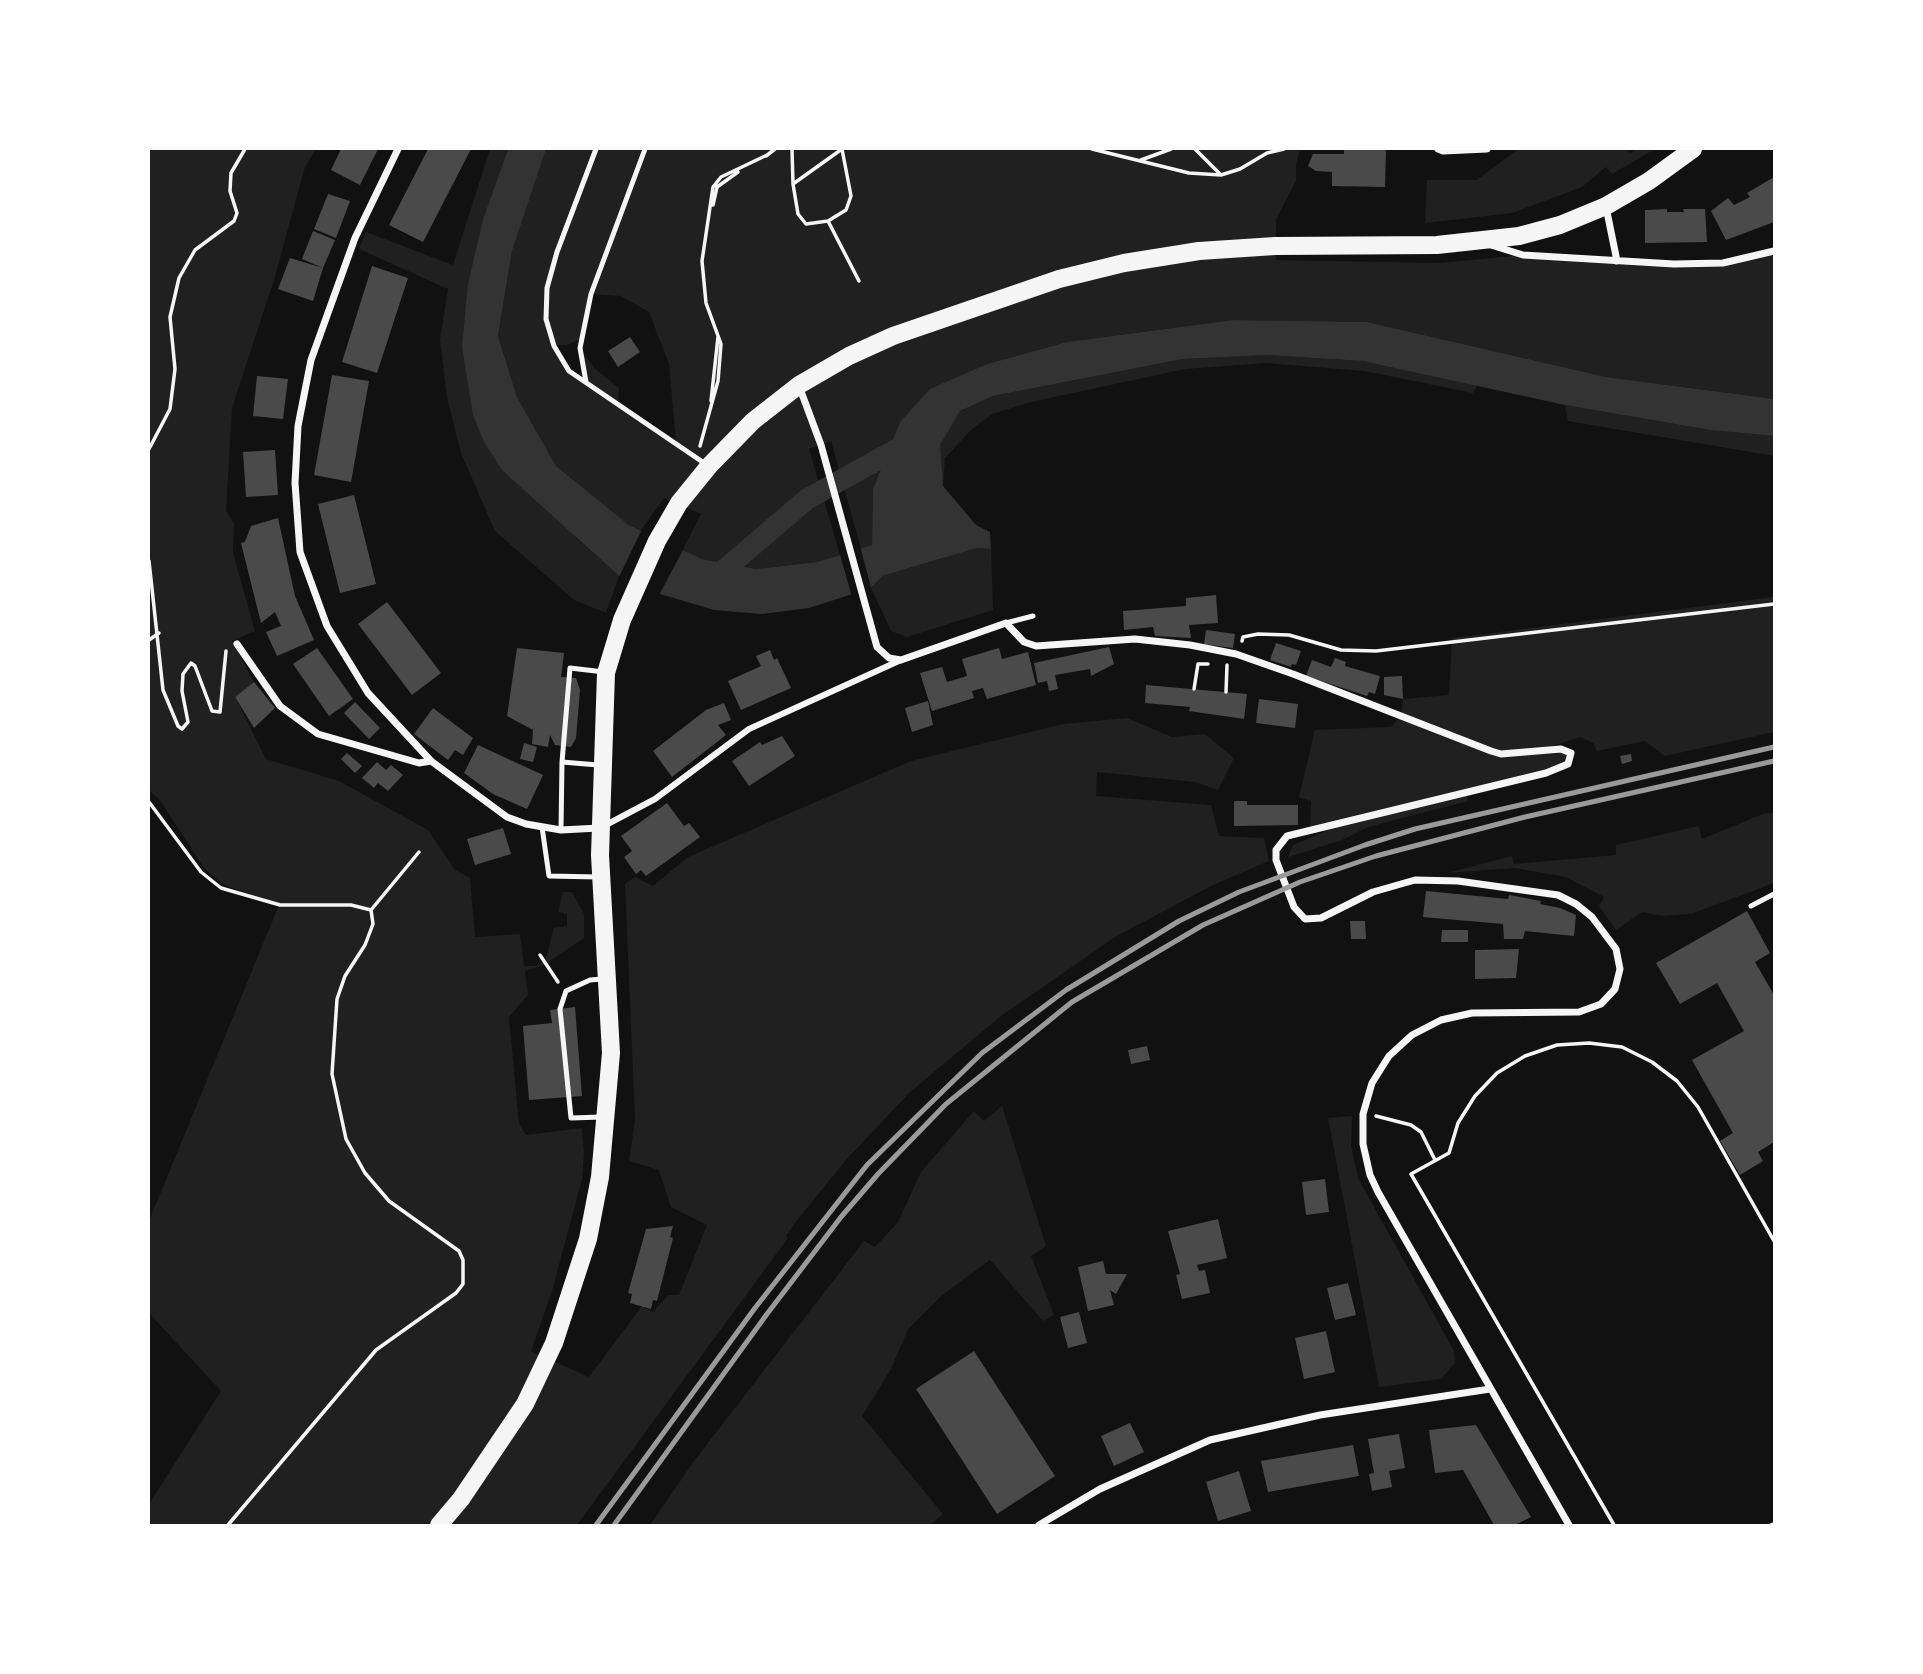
<!DOCTYPE html>
<html>
<head>
<meta charset="utf-8">
<style>
	body { margin:0 }
	#map { position:relative; width:1923px; height:1674px; overflow:hidden; background:#111; font-family:"Space Grotesk",sans-serif }
	canvas { display:block }
	.frame { position:absolute; inset:0; border:150px solid #fff; pointer-events:none }
</style>
</head>
<body>
<div id="map">
<canvas width="1923" height="1674"></canvas>
<div class="frame"></div>
</div>
<script>
const context = document.querySelector('canvas').getContext('2d');
context.lineJoin = 'round';
function fillPath(path, color) {
  context.fillStyle = color;
  context.fill(path, 'evenodd');
}
function toPath(rows) {
  const path = new Path2D();
  for (const r of rows) {
    path.moveTo(r[0], r[1]);
    for (let i = 2; i < r.length; i += 2) path.lineTo(r[i], r[i + 1]);
  }
  return path;
}
function trace(path, color, width, dash) {
  context.strokeStyle = color;
  context.lineWidth = width;
  context.lineCap = dash ? 'butt' : 'round';
  context.setLineDash(dash || []);
  context.stroke(path);
}
fillPath(toPath([
	[149,149,316,149,305,167,274,280,232,408,226,511,234,523,233,553,255,631,232,641,254,682,235,697,266,759,339,781,428,830,455,870,470,878,475,937,520,934,524,966,537,966,546,958,554,928,567,926,567,914,558,912,563,892,572,892,584,914,584,938,544,965,525,971,528,995,509,1017,519,1124,526,1135,582,1128,584,1153,582,1179,552,1291,531,1351,589,1377,642,1306,653,1312,668,1295,679,1295,707,1225,671,1207,659,1170,629,1161,635,1120,625,884,635,877,653,886,688,857,911,761,1063,724,1127,718,1172,737,1205,734,1234,758,1218,790,1195,782,1097,772,1096,796,1211,805,1219,836,1264,838,1269,861,1213,885,1115,937,1001,1016,909,1093,846,1160,794,1224,786,1236,788,1238,577,1525,149,1525,149,1504,221,1391,149,1313,149,1221,279,905,222,884,204,868,159,799,149,790],
	[490,149,508,149,483,219,468,283,575,537,619,576,606,613,574,600,495,531,461,453,447,397,440,340,448,289,359,249,366,232,453,265],
	[546,149,1300,149,1296,164,1296,181,1276,219,1276,260,1440,263,1523,255,1723,263,1774,251,1774,399,1606,377,1367,322,1233,320,1067,342,987,364,900,422,873,489,872,545,861,549,831,441,809,449,840,555,817,562,756,569,702,559,682,551,701,514,664,498,641,530,629,525,556,466,517,397,498,336,512,251],
	[591,294,621,296,649,312,669,364,676,443,618,404,619,388,594,368,580,348,585,382,569,371,555,345,567,345,581,339],
	[1518,149,1625,149,1630,153,1636,149,1655,149,1612,174,1606,167,1582,187,1512,213,1425,223,1427,180,1477,180],
	[1267,355,1363,361,1478,384,1473,393,1364,371,1266,363,1185,369,1031,402,992,414,972,429,945,458,943,486,939,445,960,411,993,396,1183,359],
	[1565,405,1710,430,1774,436,1774,456,1568,421],
	[977,548,991,549,993,610,907,637,891,631,871,588,882,576],
	[1774,597,1774,732,1665,756,1645,741,1597,751,1593,743,1580,737,1544,749,1566,750,1568,764,1466,793,1468,801,1368,827,1342,840,1288,857,1293,845,1338,826,1310,830,1311,801,1299,797,1315,730,1391,727,1401,716,1403,699,1449,695,1452,638],
	[1774,813,1774,883,1691,914,1663,916,1642,912,1616,930,1599,906,1604,897,1566,877,1515,868,1447,873,1512,856,1514,864,1616,855,1616,845,1699,826,1702,839,1763,814],
	[1002,1106,1046,1246,1031,1256,1054,1315,1043,1321,990,1260,941,1296,908,1329,891,1369,862,1416,943,1514,930,1525,650,1525,694,1461,864,1241,875,1247,898,1222,921,1172,974,1111,984,1121],
	[1352,1116,1351,1146,1358,1178,1454,1351,1455,1363,1441,1379,1379,1387,1328,1118]
]), '#202020');
fillPath(toPath([
	[508,149,546,149,512,251,498,336,517,397,556,466,629,525,702,559,756,569,817,562,872,545,873,489,900,422,930,389,987,364,1067,342,1233,320,1367,322,1606,377,1774,399,1774,436,1710,430,1565,405,1363,361,1267,355,1183,359,993,396,960,411,940,445,943,486,976,525,990,532,991,549,977,548,882,576,871,588,809,608,762,614,714,610,657,593,619,576,502,470,484,442,473,415,462,347,468,283,483,219]
]), '#333');
fillPath(toPath([
	[643,527,684,548,658,597,618,579],
	[860,546,872,591,852,597,839,551]
]), '#111');
trace(toPath([
	[710,582,807,499,906,444]
]), '#333', 21);
fillPath(toPath([
	[341,149,378,149,360,185,331,170],
	[428,149,471,149,423,242,389,225],
	[1344,149,1386,149,1385,187,1332,186,1332,172,1316,171,1308,166,1313,154,1344,154],
	[1774,177,1774,222,1726,240,1711,211,1728,198,1734,205,1750,197,1747,193],
	[328,194,350,201,336,238,314,229],
	[1667,209,1667,212,1684,212,1683,209,1705,209,1707,242,1645,243,1645,210],
	[313,231,335,240,323,268,302,259],
	[290,258,323,268,313,301,278,289],
	[372,266,408,278,377,373,342,362],
	[630,337,640,352,618,367,608,351],
	[332,375,369,381,351,482,314,475],
	[257,376,288,379,283,419,253,416],
	[275,450,278,495,246,497,243,452],
	[354,495,376,584,340,593,318,504],
	[278,518,295,596,314,640,277,656,266,632,281,626,275,612,261,623,241,543,245,542,251,526],
	[1216,595,1218,623,1189,625,1191,638,1155,636,1153,627,1124,630,1123,611,1186,606,1186,598],
	[387,602,441,673,412,695,358,624],
	[1206,630,1235,634,1233,648,1204,644],
	[1276,643,1301,651,1296,665,1292,664,1291,667,1270,660],
	[1109,647,1114,664,1091,676,1090,669,1055,675,1058,689,1049,691,1047,681,1038,683,1034,663],
	[317,648,353,699,329,716,293,664],
	[517,648,564,653,561,677,576,678,580,690,576,738,571,747,555,745,550,735,548,747,532,744,533,730,507,716],
	[999,648,1002,659,1028,652,1036,685,987,699,983,688,972,691,974,698,932,711,920,673,942,667,947,682,967,676,962,659],
	[770,650,774,660,777,658,791,688,741,710,728,681,761,666,756,656],
	[1335,658,1346,662,1345,666,1380,676,1375,694,1369,692,1367,696,1306,676,1312,660,1331,667],
	[1402,676,1403,699,1384,695,1384,677],
	[254,682,275,708,254,728,235,697],
	[1146,685,1247,694,1244,719,1189,711,1190,707,1145,703],
	[1259,699,1298,704,1295,728,1256,723],
	[928,701,933,725,912,732,905,708],
	[355,702,380,728,369,739,344,713],
	[724,703,731,720,718,725,726,735,672,777,653,751,706,710],
	[433,708,473,738,463,755,455,750,448,760,414,734],
	[782,736,795,756,749,786,732,761,760,742,762,745],
	[524,743,537,747,533,762,520,759],
	[478,745,543,775,527,809,493,794,464,773],
	[347,753,362,766,355,773,341,759],
	[1631,754,1632,761,1622,764,1620,756],
	[377,762,386,770,391,765,403,775,388,791,378,783,374,788,362,778],
	[1234,801,1247,801,1247,805,1298,805,1298,825,1234,826],
	[667,803,684,826,689,823,700,837,646,876,641,870,636,874,624,857,632,851,621,836],
	[503,828,511,854,475,865,467,839],
	[1426,891,1508,899,1509,895,1541,901,1540,904,1560,908,1576,915,1574,936,1525,931,1523,939,1504,939,1503,924,1423,917],
	[1747,911,1770,953,1755,962,1774,995,1774,1142,1758,1152,1763,1161,1740,1175,1720,1141,1733,1133,1692,1060,1744,1031,1717,983,1680,1004,1656,963],
	[1350,921,1365,921,1366,939,1351,939],
	[1442,930,1468,930,1468,942,1441,942],
	[1519,949,1516,978,1475,979,1475,950],
	[575,1007,582,1096,529,1100,523,1026,552,1023,550,1010],
	[1147,1046,1150,1060,1131,1064,1128,1050],
	[1325,1179,1329,1212,1306,1215,1302,1182],
	[1218,1219,1227,1258,1197,1265,1199,1271,1205,1270,1210,1293,1182,1299,1176,1275,1180,1274,1168,1231],
	[673,1226,670,1237,673,1238,657,1301,653,1300,651,1309,630,1303,632,1294,628,1293,646,1229],
	[1103,1261,1106,1274,1127,1274,1116,1294,1110,1290,1114,1305,1088,1311,1078,1267],
	[1348,1283,1356,1315,1335,1320,1327,1288],
	[1079,1312,1087,1343,1068,1348,1060,1317],
	[1326,1331,1335,1372,1304,1379,1295,1338],
	[974,1351,1055,1476,997,1514,916,1389],
	[1130,1423,1144,1452,1114,1466,1101,1436],
	[1476,1425,1531,1517,1515,1525,1494,1525,1463,1470,1435,1473,1429,1430],
	[1399,1434,1405,1468,1389,1471,1392,1487,1372,1491,1369,1474,1374,1473,1368,1439],
	[1353,1445,1359,1476,1268,1492,1261,1461],
	[1239,1471,1251,1511,1218,1521,1206,1482]
]), '#4a4a4a');
trace(toPath([
	[792,149,793,184,798,214,806,224,828,221,846,210,851,196,842,149,793,184],
	[1092,149,1189,173,1221,175,1240,169,1267,153,1284,149],
	[1195,149,1221,175],
	[766,156,775,149],
	[1141,160,1171,149],
	[713,205,717,187,738,172],
	[828,221,859,281],
	[711,401,718,337],
	[700,446,718,381,721,344,706,303,702,261,713,187,721,177,765,156],
	[149,449,170,409,175,369,170,317,179,278,195,250,234,221,237,213,230,191,231,173,245,149],
	[149,561,163,690,178,726,182,729,188,722,182,691,183,674,191,663,195,666,212,711,220,712,226,651],
	[149,640,159,633],
	[1242,641,1243,637,1258,634,1289,635,1341,650,1376,651,1774,604],
	[1194,689,1198,664,1208,664],
	[1226,692,1227,665],
	[149,802,201,872,221,888,280,905,351,905,371,910,373,924,365,945,345,976,337,999,332,1074,346,1139,365,1173,389,1201,459,1251,463,1260,463,1284,456,1293,376,1350,228,1525],
	[371,910,419,852],
	[540,955,558,982],
	[1376,1116,1411,1125,1421,1132,1435,1160],
	[1614,1525,1411,1174,1449,1153,1458,1123,1475,1096,1497,1073,1525,1056,1557,1045,1589,1043,1622,1047,1652,1062,1677,1081,1698,1107,1774,1241],
	[1771,1525,1774,1524]
]), '#f5f5f5', 3.5);
trace(toPath([
	[596,149,557,252,547,288,546,319,554,346,569,371,707,465],
	[586,382,580,348,591,294,645,149],
	[1006,623,1033,616],
	[562,762,598,765],
	[542,827,549,876,598,877],
	[561,830,562,762,570,668,604,672],
	[1751,906,1774,894],
	[601,1117,571,1118,560,1009,566,991,590,980,602,979]
]), '#f5f5f5', 5);
trace(toPath([
	[604,826,655,799,749,729,901,660]
]), '#f5f5f5', 6);
trace(toPath([
	[398,149,355,238,311,360,298,426,295,483,300,552,327,626,368,693,431,761,507,817,526,824,561,830,599,828],
	[1438,149,1443,151,1487,149],
	[1606,207,1617,261],
	[1491,245,1523,255,1674,264,1723,263,1774,251],
	[799,386,821,445,877,647,889,658,901,660,1006,623,1024,642,1036,646,1135,639,1190,645,1236,654,1293,674,1491,751,1501,754,1561,749,1571,753,1568,764,1546,773,1287,836,1276,850,1276,860,1294,907,1305,919,1321,918,1373,892,1415,880,1458,881,1558,895,1576,904,1592,917,1616,949,1620,969,1615,989,1601,1004,1579,1012,1472,1013,1441,1020,1412,1035,1389,1056,1372,1083,1363,1114,1363,1144,1370,1175,1378,1192,1569,1525],
	[237,644,280,706,318,734,419,763,431,761],
	[1039,1525,1100,1489,1210,1440,1320,1415,1490,1389]
]), '#f5f5f5', 7);
trace(toPath([
	[439,1525,461,1499,525,1404,554,1343,588,1239,600,1177,611,1053,600,855,606,673,622,620,657,541,679,503,709,466,753,421,799,385,849,356,893,336,1059,279,1124,263,1199,251,1275,246,1437,245,1519,236,1560,225,1606,206,1649,181,1693,149]
]), '#f5f5f5', 18);
trace(toPath([
	[596,1525,755,1308,867,1165,982,1053,1066,990,1179,921,1239,892,1365,845,1415,829,1774,747],
	[614,1525,767,1314,841,1217,878,1174,946,1104,1072,1002,1203,925,1300,882,1376,856,1525,817,1774,761]
]), '#9a9a9a', 5);
</script>
</body>
</html>
